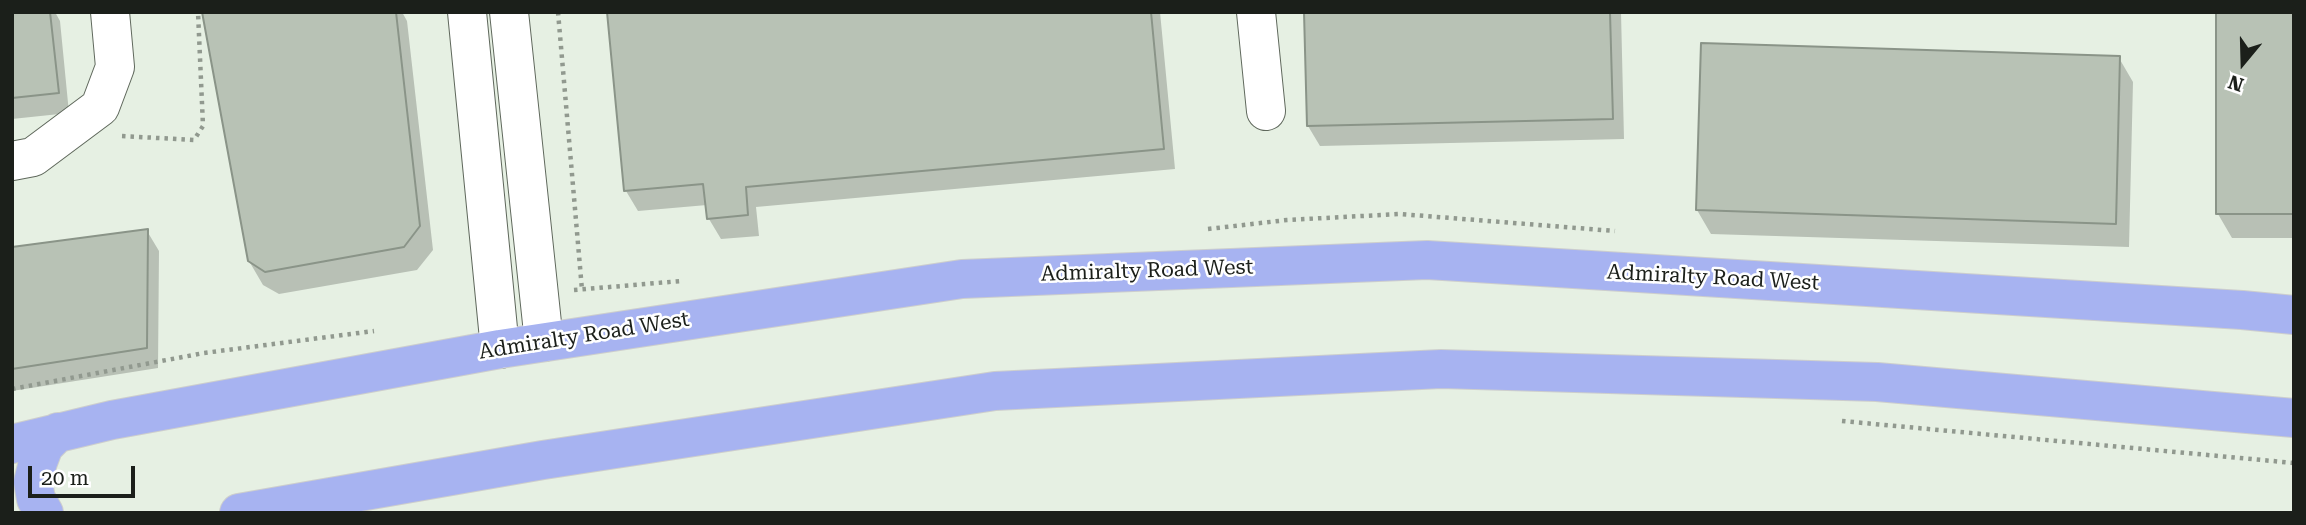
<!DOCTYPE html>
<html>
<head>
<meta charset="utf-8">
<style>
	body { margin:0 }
	#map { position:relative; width:2306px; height:525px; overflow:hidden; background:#e6f0e3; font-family:"Roboto Serif",serif }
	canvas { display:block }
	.frame { position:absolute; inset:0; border:14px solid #1b1f1a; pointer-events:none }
	.north { position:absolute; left:2208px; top:28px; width:70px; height:70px; -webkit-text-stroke:5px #fff; paint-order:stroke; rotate:199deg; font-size:19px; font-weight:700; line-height:28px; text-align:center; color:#1b1f1a }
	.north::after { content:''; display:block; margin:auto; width:24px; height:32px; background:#1b1f1a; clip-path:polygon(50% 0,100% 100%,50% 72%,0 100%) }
	.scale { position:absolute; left:28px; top:466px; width:107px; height:32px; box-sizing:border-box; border:4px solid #1b1f1a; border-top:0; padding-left:9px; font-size:21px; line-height:24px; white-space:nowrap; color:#1b1f1a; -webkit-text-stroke:5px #fff; paint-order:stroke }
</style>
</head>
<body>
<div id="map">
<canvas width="2306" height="525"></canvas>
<div class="frame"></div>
<div class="north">N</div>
<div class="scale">20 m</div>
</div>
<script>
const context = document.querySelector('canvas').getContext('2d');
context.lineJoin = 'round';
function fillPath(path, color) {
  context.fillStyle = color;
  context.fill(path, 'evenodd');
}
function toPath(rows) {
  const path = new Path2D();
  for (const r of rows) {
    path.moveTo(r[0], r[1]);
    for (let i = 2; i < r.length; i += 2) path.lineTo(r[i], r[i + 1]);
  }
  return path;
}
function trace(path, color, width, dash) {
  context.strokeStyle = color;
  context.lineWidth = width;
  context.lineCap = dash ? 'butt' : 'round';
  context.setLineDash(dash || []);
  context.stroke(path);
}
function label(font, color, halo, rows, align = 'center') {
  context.font = font + ' "Roboto Serif",serif';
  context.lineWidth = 5;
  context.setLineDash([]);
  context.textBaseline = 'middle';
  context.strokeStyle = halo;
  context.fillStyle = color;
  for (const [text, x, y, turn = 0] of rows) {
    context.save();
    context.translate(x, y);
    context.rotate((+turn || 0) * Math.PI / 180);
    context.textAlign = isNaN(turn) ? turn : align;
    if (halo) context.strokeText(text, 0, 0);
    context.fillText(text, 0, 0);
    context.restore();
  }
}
fillPath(toPath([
	[12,12,55,12,60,21,69,113,12,119],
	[211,12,402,12,407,21,433,250,417,270,279,294,263,285,249,261],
	[608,12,1160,12,1175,169,756,207,759,236,721,239,709,219,707,205,638,211,626,191],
	[1305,12,1621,12,1624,139,1320,146,1308,126],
	[2294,12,2294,238,2232,238,2218,214],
	[2119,58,2133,82,2129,247,1711,234,1697,210],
	[147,231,159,251,158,368,12,391,12,249]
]), '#0003');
const building = toPath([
	[12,12,50,12,59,93,12,98,12,12],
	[202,12,396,12,420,226,404,247,265,272,248,261,202,12],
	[607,12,1151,12,1164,149,746,187,748,215,707,219,703,184,624,191,607,12],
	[1304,12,1610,12,1613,119,1307,126,1304,12],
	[2216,12,2294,12,2294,214,2216,214,2216,12],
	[1701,43,2120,56,2116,224,1696,210,1701,43],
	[148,229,147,348,12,369,12,247,148,229]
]);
fillPath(building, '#b8c2b5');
trace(building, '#8a9488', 2);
const minor = toPath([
	[467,12,500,349],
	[509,12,544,342],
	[1256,12,1266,111],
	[12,161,33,157,100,107,115,67,110,12]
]);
const major = toPath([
	[12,444,112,420,500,349,962,279,1427,260,2242,310,2294,315],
	[44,513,36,499,33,482,38,462,44,446,58,432],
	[239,513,543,460,995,391,1441,369,1877,382,2294,418]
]);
trace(minor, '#5f685c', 40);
trace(major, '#cdcecd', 40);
trace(toPath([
	[558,12,582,290],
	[122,136,194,140,203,126,198,12],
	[1208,229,1287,220,1400,214,1615,231],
	[574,290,681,281],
	[12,389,204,353,374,331],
	[1842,421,2294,463]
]), '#91998f', 4.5, [3.5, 5]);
trace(minor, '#fff', 38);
trace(major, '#a7b3f1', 38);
label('21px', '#1b1f1a', '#fff', [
	["Admiralty Road West",1147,271,-2],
	["Admiralty Road West",1713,278,3],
	["Admiralty Road West",584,336,-9]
]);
</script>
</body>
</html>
